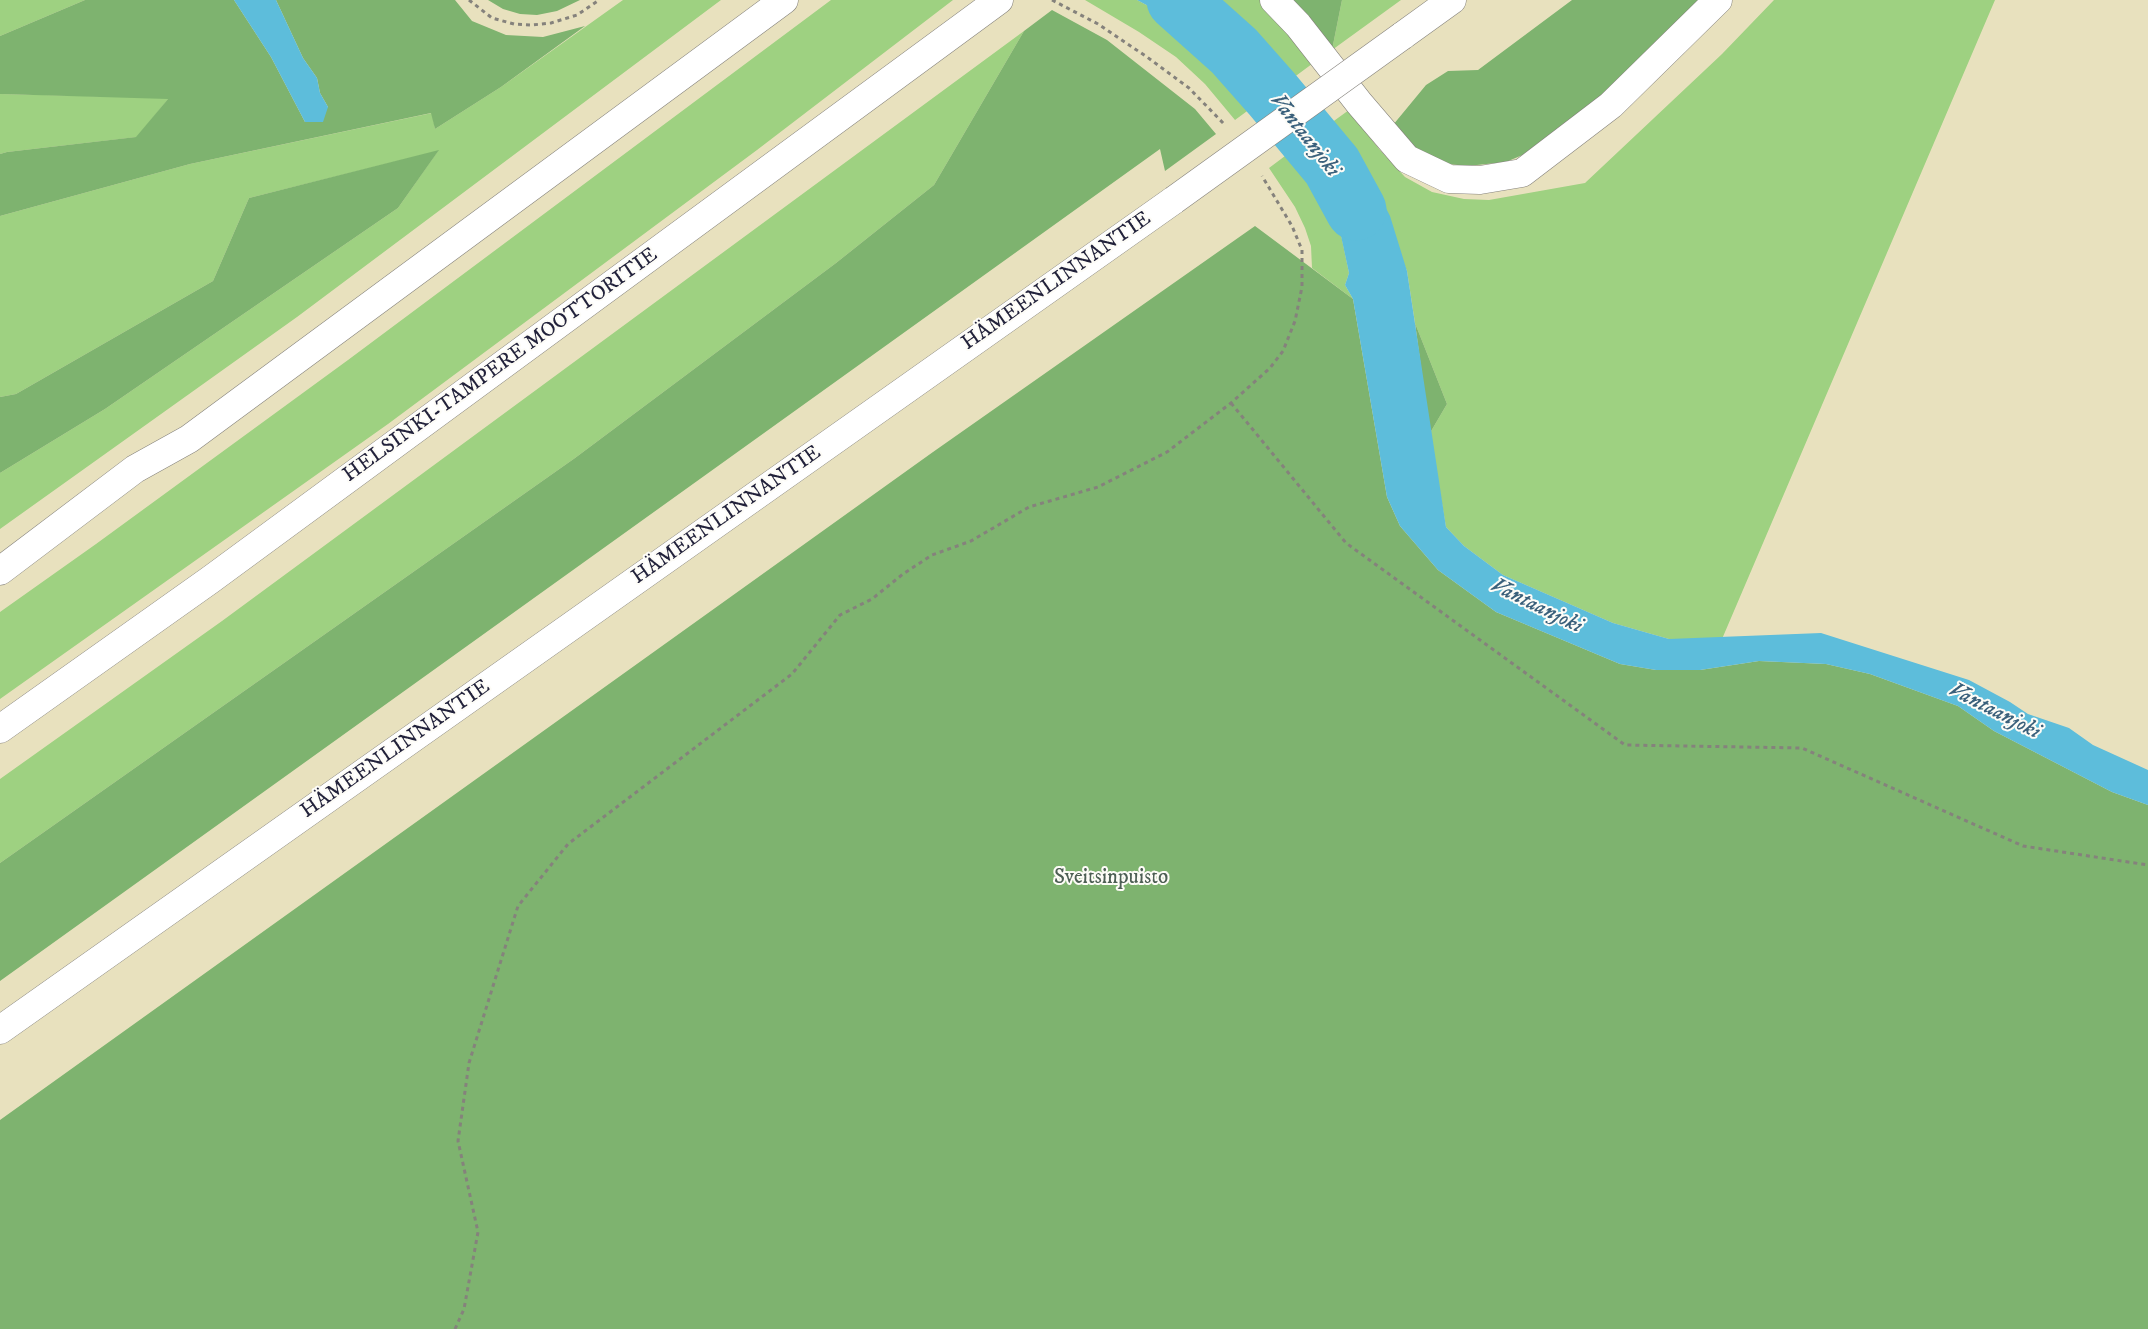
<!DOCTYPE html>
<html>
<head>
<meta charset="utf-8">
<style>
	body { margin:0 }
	canvas { display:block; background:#e8e1be }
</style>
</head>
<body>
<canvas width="2148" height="1329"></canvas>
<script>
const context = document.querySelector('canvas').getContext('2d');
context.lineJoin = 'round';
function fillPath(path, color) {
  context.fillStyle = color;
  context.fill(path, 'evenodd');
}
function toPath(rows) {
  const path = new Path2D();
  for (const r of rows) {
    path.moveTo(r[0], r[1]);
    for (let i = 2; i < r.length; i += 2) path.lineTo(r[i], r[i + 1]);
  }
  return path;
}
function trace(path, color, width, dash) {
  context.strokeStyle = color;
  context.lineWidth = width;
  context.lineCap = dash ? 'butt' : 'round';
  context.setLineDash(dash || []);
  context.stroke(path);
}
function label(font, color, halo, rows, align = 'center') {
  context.font = font + ' "IM FELL DW Pica",serif';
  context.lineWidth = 4;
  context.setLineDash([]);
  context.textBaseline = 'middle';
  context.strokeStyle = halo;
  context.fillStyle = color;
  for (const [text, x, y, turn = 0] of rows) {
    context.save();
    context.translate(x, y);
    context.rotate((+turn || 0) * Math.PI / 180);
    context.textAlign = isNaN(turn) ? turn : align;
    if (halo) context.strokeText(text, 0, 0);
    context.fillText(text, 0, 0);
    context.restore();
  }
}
fillPath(toPath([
	[0,0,85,0,0,36],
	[623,0,721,0,297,317,0,529,0,473,105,409,398,208,438,151,249,198,213,281,16,394,0,397,0,216,190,164,432,113,435,129,501,87],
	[831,0,953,0,757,150,388,424,0,699,0,612,96,544,348,360],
	[1085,0,1137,0,1154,9,1211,59,1254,106,1235,120,1205,84,1176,57,1139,32],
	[1212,0,1261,0,1316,61,1293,78,1245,28],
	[1342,0,1401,0,1332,50],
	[1774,0,1995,0,1722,639,1669,639,1613,623,1503,575,1464,546,1446,527,1430,433,1447,404,1415,323,1407,271,1364,165,1331,123,1349,110,1379,149,1405,177,1432,192,1464,199,1489,200,1585,183,1722,54],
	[1024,31,934,185,836,263,575,458,0,863,0,779,222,621],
	[0,94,169,98,137,137,7,152,0,154],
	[1289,153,1318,194,1324,210,1341,235,1349,273,1345,285,1353,299,1312,268,1311,246,1305,228,1295,207,1269,168]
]), '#9ed181');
fillPath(toPath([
	[85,0,234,0,271,57,305,122,328,107,320,93,317,78,303,58,276,0,455,0,472,21,506,35,543,37,585,26,501,87,435,129,431,113,190,164,0,216,0,154,7,152,136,137,168,99,0,94,0,36],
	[488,0,580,0,557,11,537,15,520,14,503,9],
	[1292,0,1342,0,1332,50,1307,15],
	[1572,0,1710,0,1546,145,1506,162,1467,166,1439,163,1420,152,1393,125,1426,85,1448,71,1478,70],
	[1052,10,1107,40,1195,109,1216,134,1165,171,1160,149,0,981,0,863,575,458,836,263,934,185,1024,31],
	[439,150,398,208,105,409,0,473,0,397,16,394,213,281,249,198],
	[1255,226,1353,299,1387,497,1400,526,1438,570,1496,612,1620,664,1656,670,1700,670,1759,661,1826,664,1870,674,1958,706,1994,731,2112,792,2148,805,2148,1329,0,1329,0,1120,933,452],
	[1415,323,1447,404,1430,433]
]), '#7eb36f');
fillPath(toPath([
	[234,0,276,0,303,58,317,78,320,93,328,107,323,122,305,122,271,57],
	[1137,0,1212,0,1245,28,1293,78,1254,106,1211,59,1154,9],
	[1331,123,1364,165,1390,216,1407,271,1446,527,1464,546,1503,575,1613,623,1669,639,1821,633,1969,680,2010,702,2028,714,2069,728,2093,745,2148,770,2148,805,2112,792,1994,731,1958,706,1870,674,1826,664,1759,661,1700,670,1656,670,1620,664,1496,612,1438,570,1400,526,1387,497,1353,299,1345,285,1349,273,1341,236,1324,210,1318,194,1289,153]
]), '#5dbddb');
trace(toPath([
	[1177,0,1234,51,1272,94,1332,166,1356,210]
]), '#5dbddb', 61);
const minor = toPath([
	[1274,0,1298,25,1359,103,1407,159,1449,179,1480,180,1522,173,1611,105,1718,0]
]);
const major = toPath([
	[1402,36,1452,0],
	[0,1030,1174,200]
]);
const highway = toPath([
	[0,571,135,469,189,439,784,0],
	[0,729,210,580,999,0]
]);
trace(minor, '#85827c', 29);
trace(major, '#85827c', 29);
trace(highway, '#85827c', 29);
trace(toPath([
	[469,0,492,18,514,24,532,25,551,23,577,15,599,0],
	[1052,0,1098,24,1147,57,1189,88,1225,125],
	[1231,403,1346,543,1625,745,1802,748,2023,846,2148,865],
	[455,1329,464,1309,478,1232,458,1141,469,1063,518,906,568,844,792,674,840,615,872,599,903,574,932,555,971,541,1029,507,1098,487,1167,452,1231,403,1270,368,1283,351,1295,321,1302,287,1302,250,1292,226,1262,176]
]), '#85827c', 3, [4, 4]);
trace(minor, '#fff', 28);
trace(major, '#fff', 28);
trace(highway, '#fff', 28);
const majorBridge = toPath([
	[1174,200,1402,36]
]);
trace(majorBridge, '#85827c', 29, []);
trace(majorBridge, '#fff', 28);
label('21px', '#22223b', '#fdfcf7', [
	["HÄMEENLINNANTIE",1057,282,-35],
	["HELSINKI-TAMPERE MOOTTORITIE",501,366,-36],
	["HÄMEENLINNANTIE",727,516,-35],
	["HÄMEENLINNANTIE",396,750,-35]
]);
label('21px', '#4d5f54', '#fdfcf7', [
	["Sveitsinpuisto",1111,879]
]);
label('italic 22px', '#3a607b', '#fdfcf7', [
	["Vantaanjoki",1304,136,52],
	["Vantaanjoki",1536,607,26],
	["Vantaanjoki",1994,712,27]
]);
</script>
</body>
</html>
